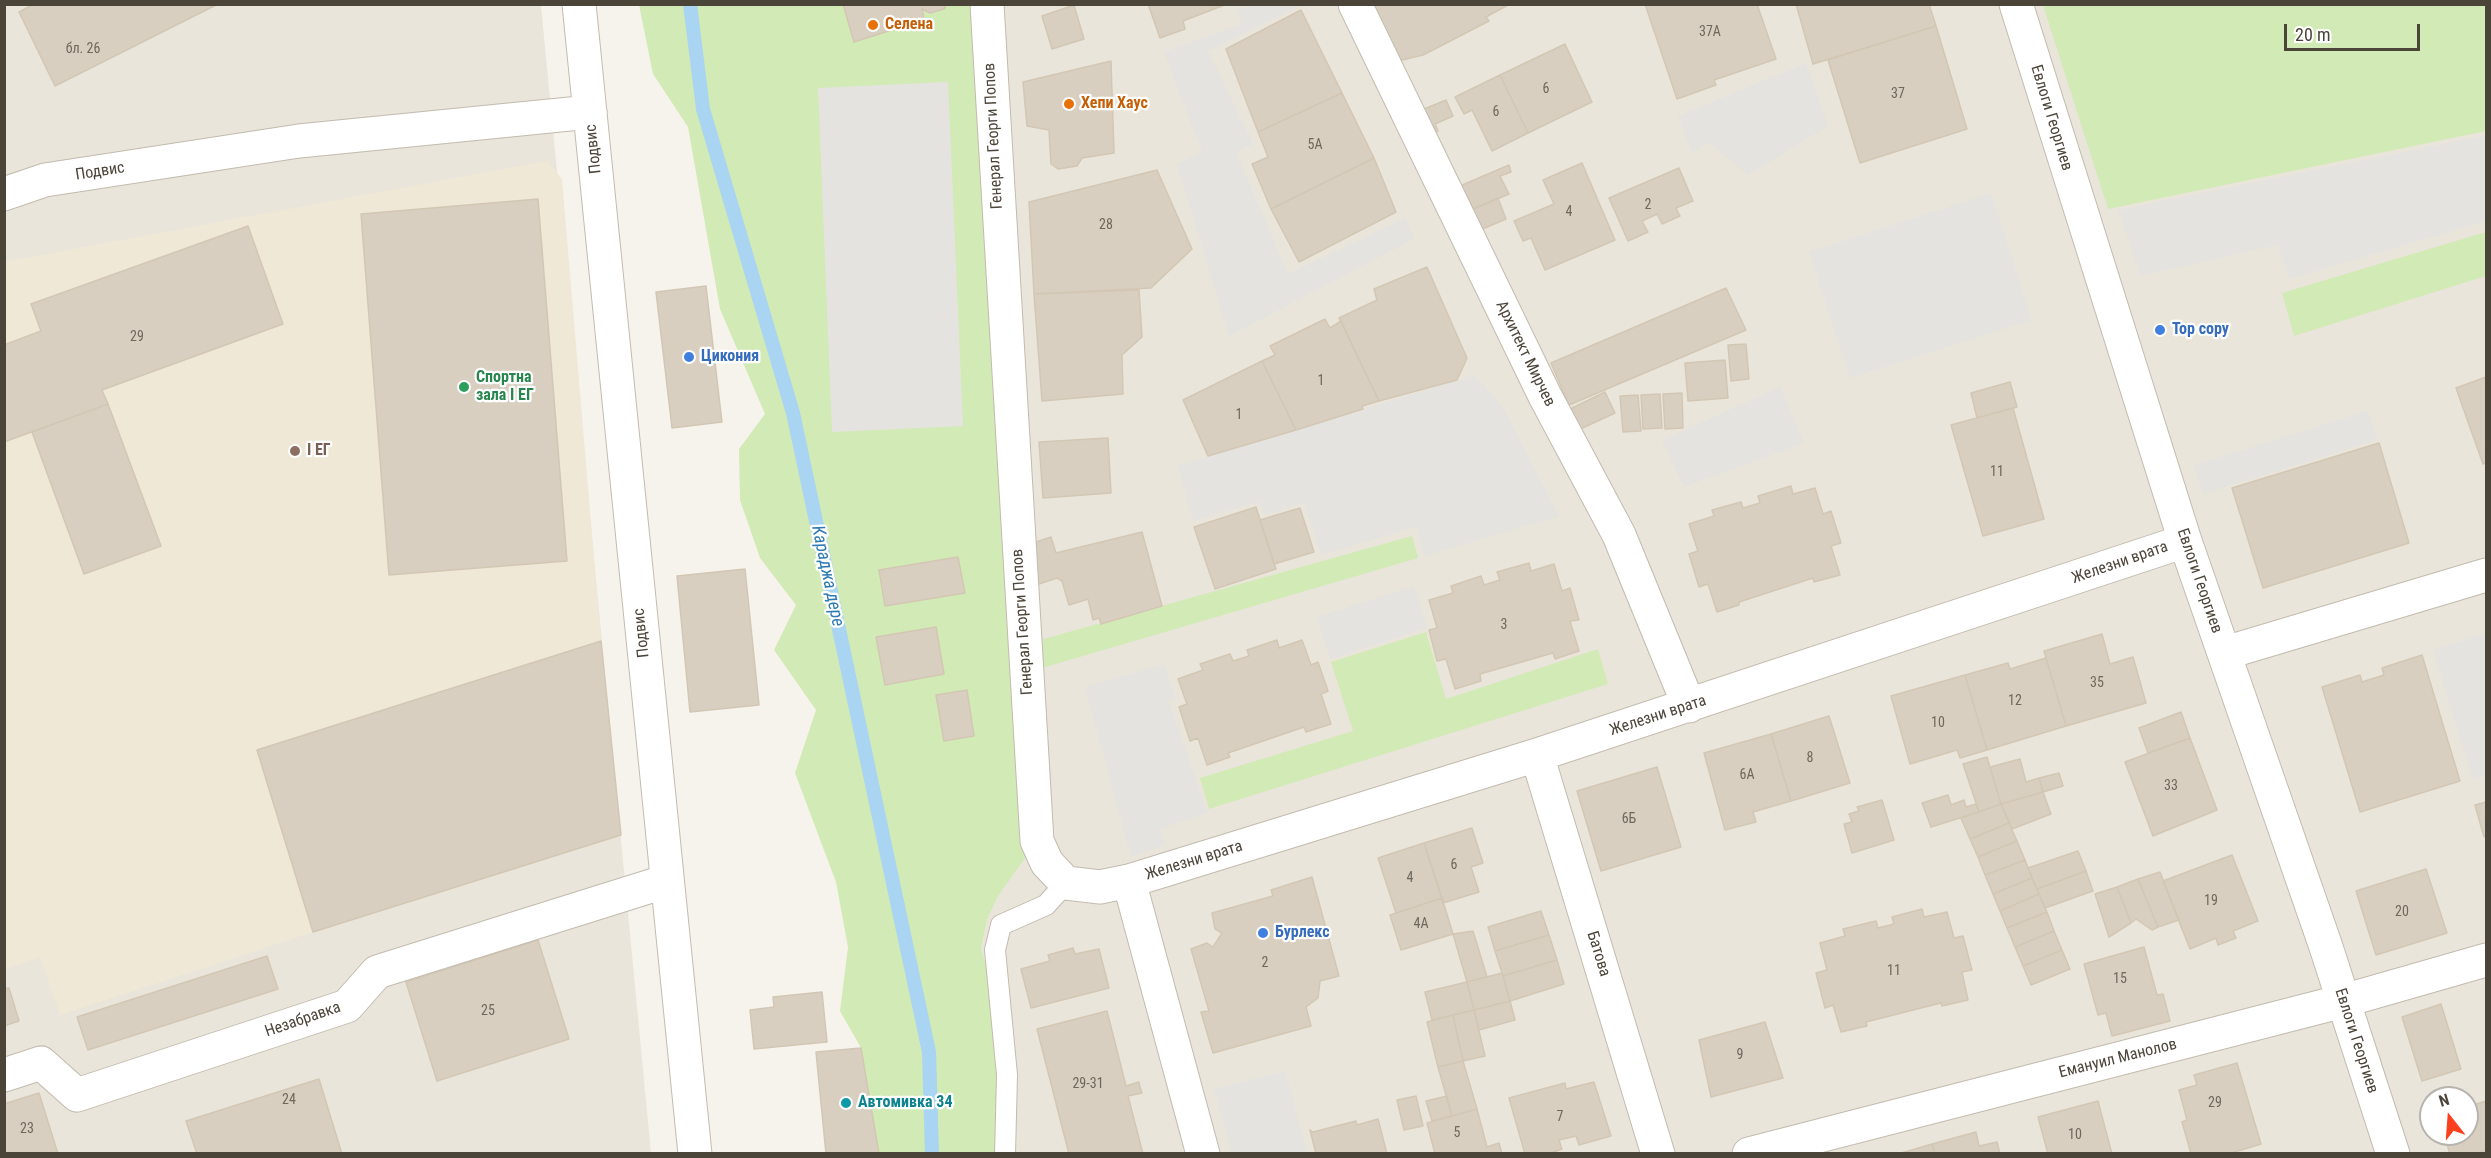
<!DOCTYPE html>
<html>
<head>
<meta charset="utf-8">
<style>
	body { margin:0 }
	#map { position:relative; width:2491px; height:1158px; overflow:hidden; background:#f6f3ec; font-family:"Roboto Condensed",sans-serif }
	canvas { display:block }
	.frame { position:absolute; inset:0; border:6px solid #4b4439; pointer-events:none }
	.north { position:absolute; left:2419px; top:1086px; width:60px; height:60px; box-sizing:border-box; background:#fff; border:2px solid #b7b4b0; border-radius:50%; rotate:343deg; font-size:16px; font-weight:700; line-height:24px; text-align:center; color:#4b4439 }
	.north::after { content:''; display:block; margin:auto; width:21px; height:27px; background:#fc3f1d; clip-path:polygon(50% 0,100% 100%,50% 72%,0 100%) }
	.scale { position:absolute; left:2284px; top:24px; width:136px; height:27px; box-sizing:border-box; border:3px solid #4b4439; border-top:0; padding-left:8px; font-size:18px; line-height:21px; white-space:nowrap; color:#4b4439; -webkit-text-stroke:4px #fff; paint-order:stroke }
</style>
</head>
<body>
<div id="map">
<canvas width="2491" height="1158"></canvas>
<div class="frame"></div>
<div class="north">N</div>
<div class="scale">20 m</div>
</div>
<script>
const context = document.querySelector('canvas').getContext('2d');
context.lineJoin = 'round';
function fillPath(path, color) {
  context.fillStyle = color;
  context.fill(path, 'evenodd');
}
function toPath(rows) {
  const path = new Path2D();
  for (const r of rows) {
    path.moveTo(r[0], r[1]);
    for (let i = 2; i < r.length; i += 2) path.lineTo(r[i], r[i + 1]);
  }
  return path;
}
function trace(path, color, width, dash) {
  context.strokeStyle = color;
  context.lineWidth = width;
  context.lineCap = dash ? 'butt' : 'round';
  context.setLineDash(dash || []);
  context.stroke(path);
}
function label(font, color, halo, rows, align = 'center') {
  context.font = font + ' "Roboto Condensed",sans-serif';
  context.lineWidth = 4.5;
  context.setLineDash([]);
  context.textBaseline = 'middle';
  context.strokeStyle = halo;
  context.fillStyle = color;
  for (const [text, x, y, turn = 0] of rows) {
    context.save();
    context.translate(x, y);
    context.rotate((+turn || 0) * Math.PI / 180);
    context.textAlign = isNaN(turn) ? turn : align;
    if (halo) context.strokeText(text, 0, 0);
    context.fillText(text, 0, 0);
    context.restore();
  }
}
fillPath(toPath([
	[5,5,541,5,651,1153,5,1154],
	[920,5,2486,5,2486,1153,972,1153],
	[2431,1098,2467,1098,2467,1134,2431,1134]
]), '#eae5da');
fillPath(toPath([
	[547,161,562,179,601,641,257,750,313,932,60,1015,40,957,5,969,4,262]
]), '#efe8d6');
fillPath(toPath([
	[639,5,987,5,1037,841,998,896,987,919,981,948,1004,1036,1005,1153,879,1153,861,1048,840,1011,848,947,836,882,795,773,816,710,774,650,796,605,760,558,740,500,739,449,765,414,720,309,688,127,653,74],
	[2043,5,2486,5,2486,131,2108,209],
	[2486,232,2486,276,2294,336,2282,293],
	[1412,536,1418,558,1042,668,1040,640],
	[1426,632,1446,699,1598,649,1608,684,1209,809,1200,778,1353,731,1331,662]
]), '#d2eab5');
fillPath(toPath([
	[1253,4,1297,5,1298,7,1208,51,1253,144,1236,153,1288,274,1405,218,1414,239,1229,336,1177,164,1202,152,1164,52,1242,24,1237,10],
	[1806,63,1828,126,1748,175,1708,142,1691,153,1678,116],
	[948,82,963,426,832,432,818,88],
	[2486,135,2486,221,2289,279,2278,245,2141,276,2118,210],
	[1991,193,2032,320,1850,378,1809,252],
	[1475,375,1504,409,1559,516,1424,556,1416,527,1321,555,1304,503,1265,515,1259,502,1193,521,1178,466],
	[1780,387,1804,443,1684,487,1662,440],
	[2368,411,2377,440,2203,494,2194,465],
	[1414,586,1427,628,1330,659,1317,617],
	[2486,633,2486,775,2473,780,2433,650],
	[1164,664,1175,698,1168,700,1208,813,1160,829,1165,845,1131,857,1085,687],
	[1285,1071,1307,1153,1232,1153,1214,1089]
]), '#e5e3e0');
trace(toPath([
	[690,4,703,109,793,413,929,1052,932,1154]
]), '#a9d4f2', 14);
const building = toPath([
	[34,4,218,4,55,86,19,12,34,4],
	[843,4,947,4,944,9,930,13,922,9,924,18,908,23,907,19,897,22,898,28,854,42,843,4],
	[1148,4,1227,4,1183,21,1185,29,1160,38,1148,4],
	[1371,4,1510,4,1486,17,1489,21,1423,55,1398,61,1371,4],
	[1645,4,1757,4,1776,59,1714,80,1716,85,1677,99,1645,4],
	[1796,4,1929,4,1936,26,1813,64,1796,4],
	[1074,5,1084,39,1052,49,1042,16,1074,5],
	[1301,10,1342,93,1258,132,1226,49,1301,10],
	[1936,26,1967,129,1860,163,1828,60,1936,26],
	[1565,44,1592,102,1528,133,1500,75,1565,44],
	[1111,61,1114,153,1082,158,1077,166,1058,169,1051,164,1049,130,1027,126,1023,82,1111,61],
	[1500,75,1528,133,1492,151,1472,110,1464,114,1455,97,1500,75],
	[1342,93,1374,158,1271,209,1252,164,1268,157,1258,132,1342,93],
	[1446,100,1453,116,1435,124,1438,131,1427,135,1417,112,1446,100],
	[1374,158,1396,212,1299,262,1271,209,1374,158],
	[1582,163,1615,240,1545,270,1531,238,1523,241,1514,221,1554,204,1543,180,1582,163],
	[1509,165,1511,172,1500,176,1509,194,1464,213,1453,189,1509,165],
	[1679,168,1693,201,1676,208,1680,216,1662,224,1657,214,1642,221,1648,232,1628,241,1609,198,1679,168],
	[1157,170,1192,249,1151,288,1034,294,1029,202,1157,170],
	[1498,198,1506,219,1471,234,1464,213,1498,198],
	[538,199,567,561,389,575,361,214,538,199],
	[248,226,283,324,102,390,108,404,4,442,4,345,41,331,31,304,248,226],
	[1427,267,1467,358,1457,380,1379,401,1339,318,1377,300,1374,289,1427,267],
	[706,286,722,422,672,428,656,292,706,286],
	[1726,288,1746,330,1569,405,1551,363,1726,288],
	[1139,290,1142,337,1122,355,1123,394,1042,401,1034,294,1139,290],
	[1325,319,1330,328,1341,321,1379,401,1362,406,1363,409,1296,430,1262,361,1275,355,1270,346,1325,319],
	[1746,344,1749,379,1731,381,1728,345,1746,344],
	[1725,360,1728,398,1688,401,1685,363,1725,360],
	[1262,361,1296,430,1208,456,1183,400,1262,361],
	[2486,377,2486,463,2483,464,2456,388,2486,377],
	[2010,382,2017,407,1977,418,1971,393,2010,382],
	[1605,392,1615,413,1576,431,1566,411,1605,392],
	[1682,393,1683,428,1665,429,1663,394,1682,393],
	[1660,394,1662,428,1643,429,1641,395,1660,394],
	[1638,395,1641,431,1623,432,1620,396,1638,395],
	[108,404,161,546,84,574,32,432,108,404],
	[2013,408,2044,519,1983,536,1951,425,2013,408],
	[1108,438,1111,493,1043,498,1039,442,1108,438],
	[2379,443,2409,543,2263,588,2232,488,2379,443],
	[1791,486,1793,494,1815,488,1823,514,1831,511,1841,543,1831,546,1840,575,1814,582,1813,578,1739,602,1739,605,1717,612,1708,584,1699,587,1689,554,1698,551,1689,524,1714,516,1712,510,1741,502,1743,508,1760,503,1758,496,1791,486],
	[1256,507,1276,569,1215,589,1194,527,1256,507],
	[1300,508,1314,552,1274,564,1260,520,1300,508],
	[1142,532,1162,606,1101,624,1099,618,1093,620,1088,599,1069,605,1062,581,1057,578,1036,585,1033,543,1051,537,1056,553,1142,532],
	[958,557,965,593,885,606,879,570,958,557],
	[1529,563,1531,571,1554,564,1562,591,1570,588,1579,620,1570,621,1579,651,1555,659,1553,653,1480,674,1481,681,1455,689,1446,659,1437,661,1429,630,1437,628,1429,600,1453,593,1451,586,1481,576,1484,585,1500,580,1497,572,1529,563],
	[745,569,759,705,690,712,677,576,745,569],
	[936,627,944,674,885,685,876,637,936,627],
	[2102,634,2110,664,2133,657,2146,703,2066,726,2044,651,2102,634],
	[1277,640,1279,648,1302,640,1311,665,1318,662,1328,691,1321,694,1331,724,1306,732,1304,727,1228,753,1230,757,1207,765,1198,738,1190,741,1179,707,1187,704,1178,679,1203,670,1200,664,1230,654,1233,661,1249,656,1247,650,1277,640],
	[601,641,621,835,313,932,257,750,601,641],
	[2422,655,2460,781,2360,812,2322,687,2360,675,2362,682,2384,675,2382,668,2422,655],
	[2046,658,2066,726,1987,750,1965,675,2008,663,2010,669,2046,658],
	[1965,675,1987,750,1960,758,1957,750,1910,764,1891,696,1965,675],
	[967,690,974,736,944,741,936,695,967,690],
	[2181,712,2190,738,2148,753,2139,728,2181,712],
	[1829,716,1850,783,1791,801,1771,734,1829,716],
	[1771,734,1791,801,1753,812,1756,822,1725,830,1704,753,1771,734],
	[2190,738,2217,810,2153,836,2125,762,2190,738],
	[1987,757,2001,804,1979,812,1963,764,1987,757],
	[2020,759,2026,782,2039,778,2043,792,2001,804,1990,767,2020,759],
	[1657,767,1681,847,1601,871,1577,791,1657,767],
	[2059,773,2063,786,2043,792,2039,778,2059,773],
	[2043,792,2051,814,2012,829,2001,804,2043,792],
	[1948,795,1951,805,1964,800,1966,807,1976,804,1979,812,1931,827,1922,803,1948,795],
	[1882,800,1894,840,1852,853,1844,824,1852,822,1849,814,1859,811,1857,807,1882,800],
	[2486,802,2486,836,2484,837,2475,805,2486,802],
	[2001,804,2009,823,1970,839,1961,818,2001,804],
	[2009,823,2017,841,1978,857,1970,839,2009,823],
	[1472,828,1483,863,1471,867,1479,892,1443,903,1424,843,1472,828],
	[2017,841,2025,860,1985,875,1978,857,2017,841],
	[1424,843,1442,898,1396,913,1378,858,1424,843],
	[2078,851,2086,871,2037,889,2028,868,2078,851],
	[2232,855,2258,921,2233,931,2236,938,2218,945,2216,938,2190,949,2163,881,2232,855],
	[2025,860,2032,878,1993,894,1985,875,2025,860],
	[2426,869,2447,933,2376,955,2356,891,2426,869],
	[2086,871,2093,891,2045,908,2037,889,2086,871],
	[2160,872,2179,920,2158,927,2138,879,2160,872],
	[1312,877,1339,976,1320,981,1318,998,1306,1007,1311,1026,1213,1053,1201,1012,1209,1011,1191,949,1207,943,1213,947,1222,933,1215,929,1212,913,1273,896,1271,890,1312,877],
	[2032,878,2039,894,2000,911,1993,894,2032,878],
	[2138,879,2158,927,2152,930,2136,919,2131,923,2117,887,2138,879],
	[2117,887,2131,923,2109,937,2095,894,2117,887],
	[2039,894,2047,912,2007,928,2000,911,2039,894],
	[1442,898,1453,934,1401,950,1390,915,1442,898],
	[1922,909,1924,917,1947,912,1954,938,1963,936,1972,970,1962,972,1968,1000,1942,1006,1941,1003,1866,1022,1867,1026,1841,1032,1833,1005,1825,1008,1816,973,1827,970,1820,943,1845,936,1843,929,1876,921,1878,928,1894,924,1892,917,1922,909],
	[1541,911,1549,935,1495,951,1488,927,1541,911],
	[2047,912,2054,931,2015,947,2007,928,2047,912],
	[1473,931,1487,977,1467,982,1453,934,1473,931],
	[2054,931,2062,950,2023,966,2015,947,2054,931],
	[1549,935,1557,960,1503,976,1495,951,1549,935],
	[538,940,569,1039,437,1081,406,982,538,940],
	[2144,947,2157,995,2163,994,2170,1021,2112,1036,2106,1013,2098,1015,2084,964,2144,947],
	[1073,948,1075,954,1099,949,1109,988,1031,1008,1021,969,1050,961,1048,955,1073,948],
	[2062,950,2070,969,2031,985,2023,966,2062,950],
	[267,956,278,989,88,1050,77,1017,267,956],
	[1557,960,1564,984,1510,1001,1503,976,1557,960],
	[1502,973,1510,1001,1474,1010,1467,982,1502,973],
	[1467,982,1474,1010,1432,1020,1425,992,1467,982],
	[9,988,19,1021,4,1026,4,989,9,988],
	[822,992,827,1042,754,1049,750,1010,774,1007,773,997,822,992],
	[1510,1001,1515,1020,1479,1030,1474,1010,1510,1001],
	[2441,1004,2461,1069,2422,1081,2402,1017,2441,1004],
	[1474,1010,1485,1056,1463,1061,1453,1015,1474,1010],
	[1107,1011,1126,1086,1139,1082,1140,1087,1142,1093,1128,1096,1143,1154,1069,1154,1037,1029,1107,1011],
	[1453,1015,1463,1061,1438,1067,1427,1022,1453,1015],
	[1765,1022,1783,1078,1711,1097,1699,1040,1765,1022],
	[861,1048,879,1154,826,1154,816,1052,861,1048],
	[1463,1061,1477,1109,1452,1116,1438,1067,1463,1061],
	[2237,1063,2261,1144,2228,1154,2191,1154,2182,1122,2187,1120,2179,1090,2197,1085,2194,1075,2237,1063],
	[319,1079,342,1154,197,1154,186,1121,319,1079],
	[1594,1082,1611,1136,1579,1145,1576,1136,1559,1140,1562,1149,1548,1154,1525,1154,1509,1098,1565,1083,1566,1089,1594,1082],
	[39,1093,58,1154,4,1154,4,1104,39,1093],
	[1416,1096,1423,1126,1404,1130,1397,1100,1416,1096],
	[1447,1096,1452,1116,1432,1121,1426,1101,1447,1096],
	[2098,1101,2112,1154,2048,1154,2038,1117,2098,1101],
	[2486,1101,2486,1150,2476,1154,2450,1154,2444,1134,2467,1134,2467,1107,2486,1101],
	[1477,1109,1487,1147,1499,1143,1502,1154,1435,1154,1427,1123,1477,1109],
	[1378,1119,1387,1154,1316,1154,1310,1130,1313,1132,1356,1121,1357,1125,1378,1119],
	[1976,1132,1979,1146,1997,1142,2000,1154,1935,1154,1932,1144,1976,1132],
	[1932,1144,1935,1154,1898,1154,1932,1144]
]);
fillPath(building, '#d8cfc1');
trace(building, '#d3c7b4', 1.5);
const service = toPath([
	[1005,1154,1007,1075,995,950,1001,925,1046,905,1066,883]
]);
const minor = toPath([
	[987,4,1037,841,1047,863,1066,883,1100,887,1129,881,1203,1154],
	[1355,4,1545,396,1619,535,1689,706],
	[2016,4,2185,541,2326,947,2393,1154],
	[4,194,45,180,299,141,590,112],
	[2225,653,2486,575],
	[1537,755,1658,1154],
	[1129,881,1537,755,2185,541],
	[4,1075,41,1063,77,1095,347,1006,377,972,667,881],
	[1749,1154,2343,1001,2486,960]
]);
const tertiary = toPath([
	[579,4,695,1154]
]);
trace(service, '#c2bbae', 22);
trace(minor, '#c2bbae', 35);
trace(tertiary, '#c2bbae', 35);
trace(service, '#fff', 20);
trace(minor, '#fff', 33);
trace(tertiary, '#fff', 33);
for (const [x, y, r, color] of [
	[873,25,6,"#e8710a"],
	[1069,104,6,"#e8710a"],
	[2160,330,6,"#3f7fe0"],
	[689,357,6,"#3f7fe0"],
	[464,387,6,"#2e9e5b"],
	[295,451,6,"#8d6e63"],
	[1263,933,6,"#3f7fe0"],
	[846,1103,6,"#0f9aa8"]
]) {
  const dot = new Path2D();
  dot.arc(x, y, r, 0, 2 * Math.PI);
  context.fillStyle = color;
  context.fill(dot);
  trace(dot, '#fff', 2);
}
label('14px', '#6e675b', null, [
	["37А",1710,32],
	["бл. 26",83,49],
	["6",1546,89],
	["37",1898,94],
	["6",1496,112],
	["5А",1315,145],
	["2",1648,205],
	["4",1569,212],
	["28",1106,225],
	["29",137,337],
	["1",1321,381],
	["1",1239,415],
	["11",1997,472],
	["3",1504,625],
	["35",2097,683],
	["12",2015,701],
	["10",1938,723],
	["8",1810,758],
	["6А",1747,775],
	["33",2171,786],
	["6Б",1629,819],
	["6",1454,865],
	["4",1410,878],
	["19",2211,901],
	["20",2402,912],
	["4А",1421,924],
	["2",1265,963],
	["11",1894,971],
	["15",2120,979],
	["25",488,1011],
	["9",1740,1055],
	["29-31",1088,1084],
	["24",289,1100],
	["29",2215,1103],
	["7",1560,1117],
	["23",27,1129],
	["5",1457,1133],
	["10",2075,1135]
]);
label('bold 16px', '#c56008', '#fff', [
	["Селена",885,25],
	["Хепи Хаус",1081,104]
], 'left');
label('16px', '#4b4439', '#fff', [
	["Евлоги Георгиев",2051,118,73],
	["Генерал Георги Попов",994,136,-93],
	["Подвис",594,149,-96],
	["Подвис",100,172,-9],
	["Архитект Мирчев",1525,354,64],
	["Железни врата",2120,563,-19],
	["Евлоги Георгиев",2199,581,71],
	["Генерал Георги Попов",1023,622,-94],
	["Подвис",642,633,-96],
	["Железни врата",1658,716,-18],
	["Железни врата",1194,861,-17],
	["Батова",1598,954,73],
	["Незабравка",303,1020,-19],
	["Евлоги Георгиев",2356,1041,72],
	["Емануил Манолов",2118,1059,-14]
]);
label('bold 16px', '#366cbe', '#fff', [
	["Top copy",2172,330],
	["Цикония",701,357],
	["Бурлекс",1275,933]
], 'left');
label('bold 16px', '#27864d', '#fff', [
	["Спортна",476,378],
	["зала I ЕГ",476,396]
], 'left');
label('bold 16px', '#785e54', '#fff', [
	["I ЕГ",307,451]
], 'left');
label('bold 16px', '#0d838f', '#fff', [
	["Автомивка 34",858,1103]
], 'left');
label('italic 18px', '#2e7ab2', '#fff', [
	["Караджа дере",827,576,78]
]);
</script>
</body>
</html>
